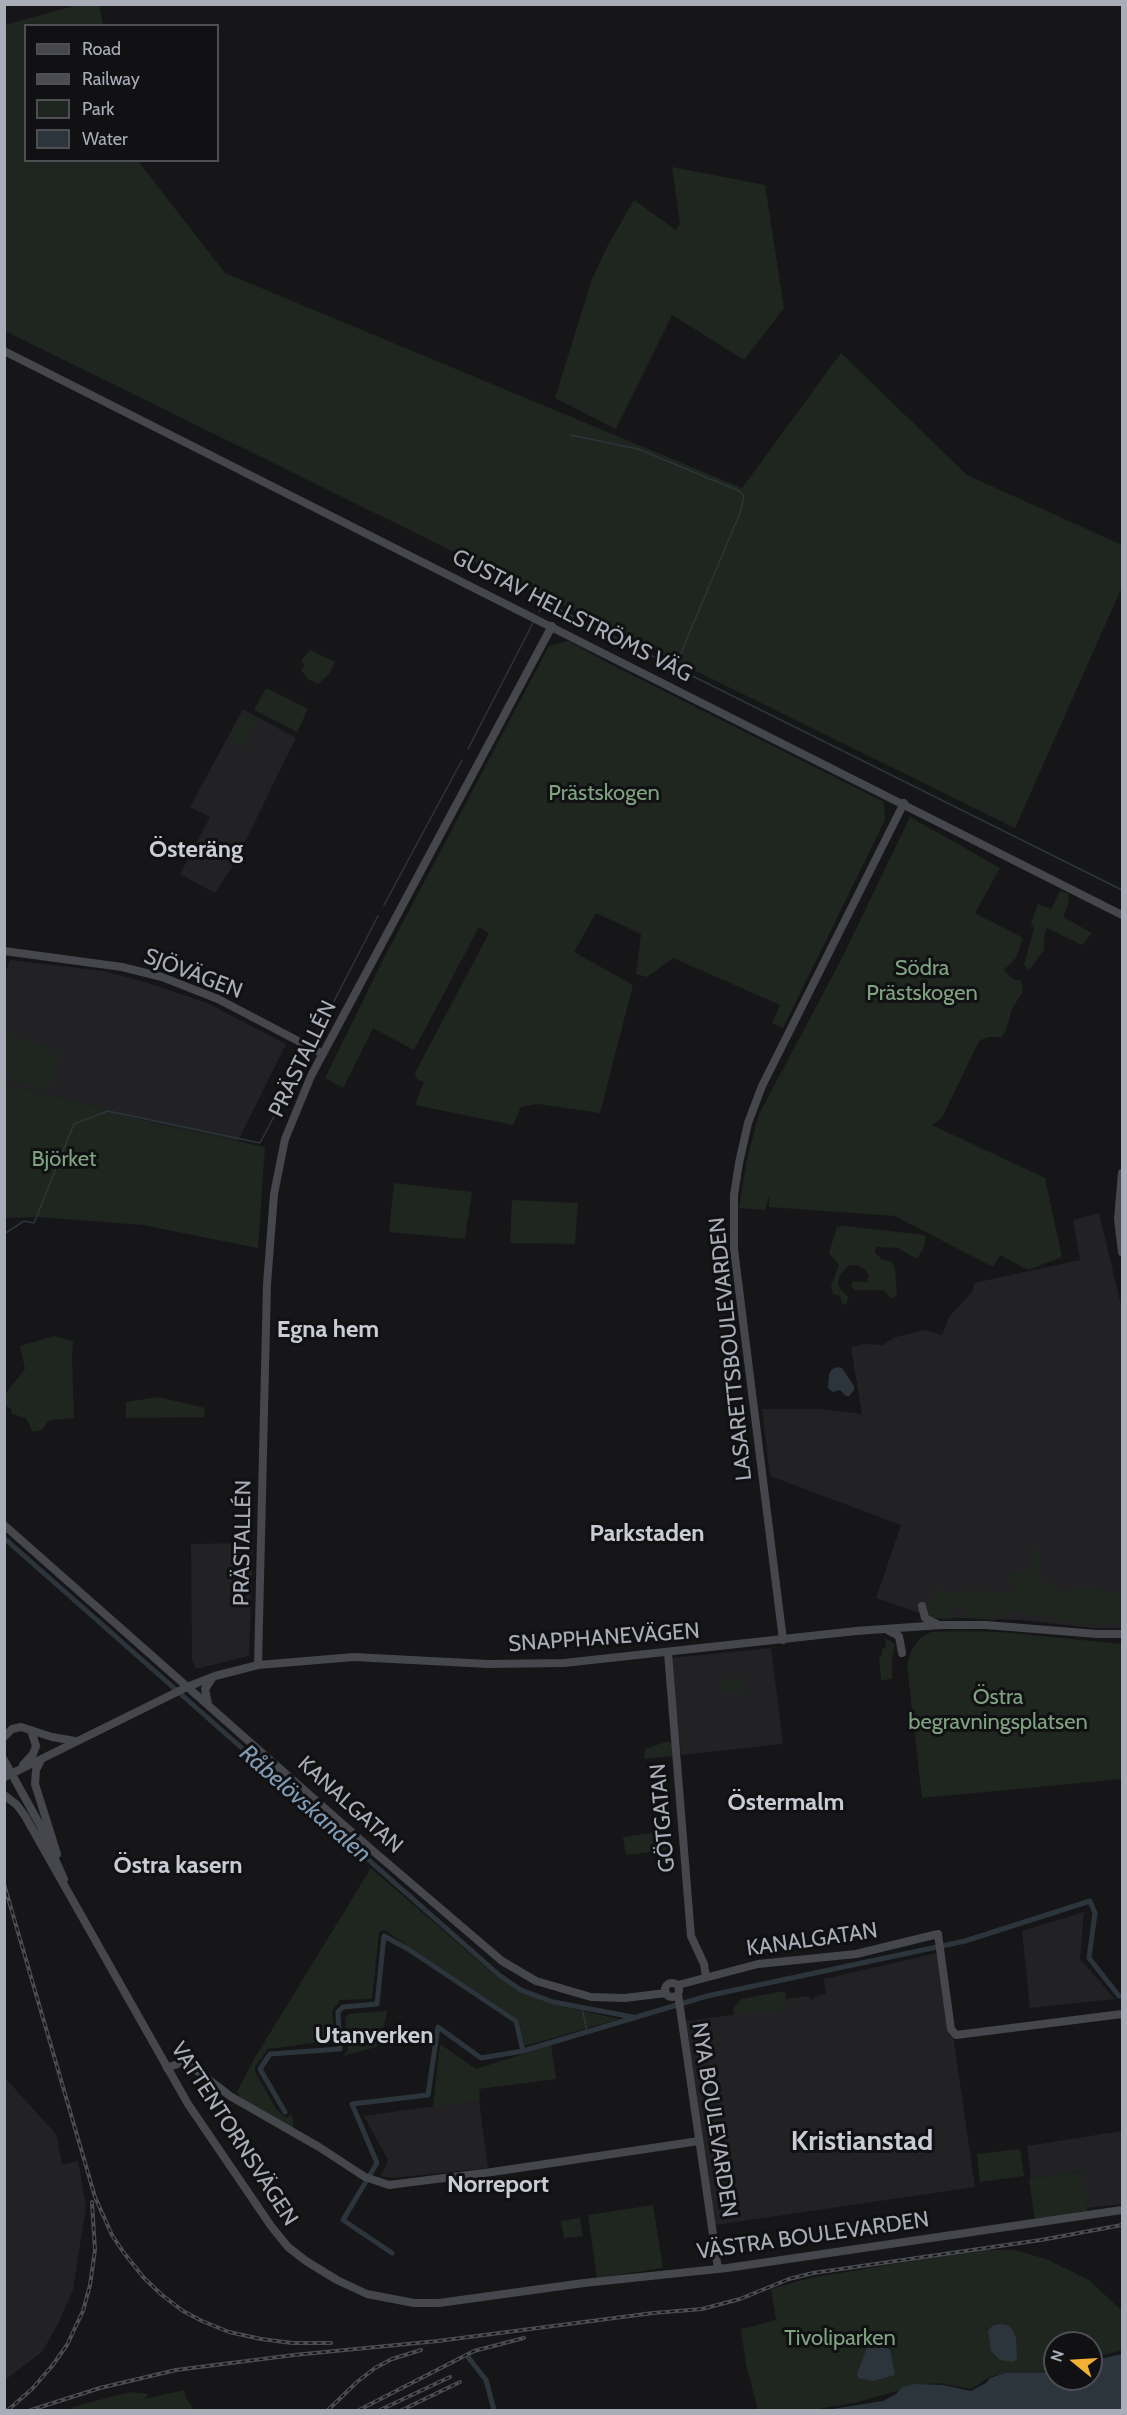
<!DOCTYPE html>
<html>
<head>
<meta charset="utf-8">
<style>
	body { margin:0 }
	#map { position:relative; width:1127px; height:2415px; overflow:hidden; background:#161618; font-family:Cabin,sans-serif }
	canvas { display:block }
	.frame { position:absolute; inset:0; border:6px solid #a8adb8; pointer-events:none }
	.legend { position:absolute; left:24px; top:24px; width:195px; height:138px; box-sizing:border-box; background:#111113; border:2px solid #4d4f55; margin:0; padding:8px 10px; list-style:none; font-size:18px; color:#a8adb8 }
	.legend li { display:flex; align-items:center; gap:12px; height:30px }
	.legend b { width:30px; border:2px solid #4d4f55 }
	.north { position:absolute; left:1043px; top:2331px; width:60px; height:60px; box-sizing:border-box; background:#111113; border:2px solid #4d4f55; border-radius:50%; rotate:288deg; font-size:16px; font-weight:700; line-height:24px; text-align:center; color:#a8adb8 }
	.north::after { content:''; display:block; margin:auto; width:21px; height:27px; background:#f2b134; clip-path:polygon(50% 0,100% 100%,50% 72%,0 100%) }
</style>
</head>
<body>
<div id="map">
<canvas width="1127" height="2415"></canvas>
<div class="frame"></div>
<ul class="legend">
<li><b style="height:8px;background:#45474d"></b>Road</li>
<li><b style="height:8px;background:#4a4c52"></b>Railway</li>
<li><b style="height:16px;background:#1e261f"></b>Park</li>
<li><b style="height:16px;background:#2c353c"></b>Water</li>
</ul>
<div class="north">N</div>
</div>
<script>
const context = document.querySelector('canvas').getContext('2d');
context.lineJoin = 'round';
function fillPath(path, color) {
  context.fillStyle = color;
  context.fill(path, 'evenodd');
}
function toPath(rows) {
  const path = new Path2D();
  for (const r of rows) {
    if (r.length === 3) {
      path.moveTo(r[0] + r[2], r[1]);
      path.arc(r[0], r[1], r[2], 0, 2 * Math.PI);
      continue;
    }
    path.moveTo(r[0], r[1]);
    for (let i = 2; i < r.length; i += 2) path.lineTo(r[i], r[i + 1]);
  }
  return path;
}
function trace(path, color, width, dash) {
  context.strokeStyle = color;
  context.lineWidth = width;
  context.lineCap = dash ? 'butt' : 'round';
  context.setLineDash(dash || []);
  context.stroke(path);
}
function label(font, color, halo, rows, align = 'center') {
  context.font = font + ' Cabin,sans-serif';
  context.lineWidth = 6;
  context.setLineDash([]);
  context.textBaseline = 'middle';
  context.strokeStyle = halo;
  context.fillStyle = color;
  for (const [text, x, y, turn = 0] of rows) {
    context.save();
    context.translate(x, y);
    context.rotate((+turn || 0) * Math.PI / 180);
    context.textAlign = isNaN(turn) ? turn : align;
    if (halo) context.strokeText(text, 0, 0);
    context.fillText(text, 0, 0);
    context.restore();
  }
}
fillPath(toPath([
	[243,709,296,738,234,864,215,893,180,874,210,817,190,807],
	[10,960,103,971,145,982,207,1003,286,1044,238,1141,172,1127,5,1084,4,976],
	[1099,1213,1122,1309,1122,1628,1091,1628,1021,1620,931,1617,876,1598,901,1525,770,1476,762,1409,821,1409,862,1414,851,1347,864,1344,882,1345,896,1337,925,1330,942,1335,949,1317,973,1291,974,1283,1080,1260,1073,1220],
	[253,1543,249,1656,196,1669,192,1661,191,1544],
	[771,1648,783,1744,681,1755,671,1658],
	[1084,1912,1080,1959,1115,1999,1030,2008,1022,1931],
	[941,1952,975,2187,715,2225,686,2021,787,2008,786,1999,809,1996,811,2000,818,1995,826,1994,824,1979],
	[5,2078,57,2135,62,2165,78,2161,86,2206,73,2290,58,2324,42,2352,5,2380],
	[479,2100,488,2168,394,2178,381,2176,388,2160,364,2116],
	[1122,2131,1122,2204,1087,2208,1081,2171,1031,2179,1027,2146]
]), '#222225');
fillPath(toPath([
	[81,4,99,5,103,25,26,26,26,160,138,161,225,273,742,488,841,353,967,475,1122,545,1122,587,1015,828,5,331,5,25],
	[672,167,765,185,784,308,744,360,672,315,616,429,555,398,592,279,607,247,634,200,676,230,680,223],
	[568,641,614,666,884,802,885,820,783,1028,772,1023,780,1005,673,958,647,977,636,974,641,934,596,913,574,952,633,985,600,1113,538,1104,521,1107,513,1125,415,1105,424,1082,417,1079,415,1073,489,933,479,927,414,1050,373,1028,343,1088,325,1078,384,958,549,646],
	[310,650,335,662,329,674,318,684,308,679,301,670,305,665,301,661],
	[266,688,308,709,297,732,254,710],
	[242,714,256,721,242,748,229,741],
	[910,817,1000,868,975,913,1023,938,1016,958,1004,970,1014,980,1020,980,1023,987,1022,993,1012,1009,1006,1030,1002,1037,988,1037,979,1041,942,1118,932,1125,1045,1178,1062,1257,1028,1270,1000,1255,993,1267,895,1216,769,1207,769,1196,765,1210,739,1208,747,1159,759,1114,842,958],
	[1060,891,1069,894,1068,905,1063,917,1092,933,1082,945,1047,928,1044,937,1044,950,1029,970,1024,965,1034,929,1031,923,1038,904,1051,909],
	[5,1033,62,1053,48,1092,5,1077],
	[5,1084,172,1127,265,1147,258,1248,143,1225,39,1217,5,1218],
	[394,1183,472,1192,465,1239,389,1232],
	[512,1200,578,1203,575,1244,510,1243],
	[845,1226,924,1235,926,1238,924,1247,917,1259,898,1248,876,1247,875,1253,883,1260,892,1262,895,1268,897,1295,892,1299,883,1290,855,1290,851,1286,853,1281,867,1282,869,1276,865,1269,857,1265,849,1265,840,1275,838,1283,841,1290,849,1297,846,1304,842,1305,840,1296,833,1294,831,1286,839,1265,829,1253,837,1227],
	[54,1336,73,1341,72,1357,74,1418,52,1420,47,1422,42,1430,33,1432,26,1418,12,1414,11,1409,5,1405,5,1394,25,1369,20,1346],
	[158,1397,205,1408,204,1417,126,1418,126,1402],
	[1038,1546,1040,1567,1037,1573,1050,1586,1062,1591,1092,1587,1105,1594,1122,1592,1122,1624,1084,1625,1010,1610,1002,1613,995,1620,968,1618,964,1606,959,1604,953,1609,953,1619,930,1618,927,1609,936,1587,951,1596,958,1591,985,1590,993,1594,1015,1589,1017,1581,1009,1580,1008,1575,1034,1570,1033,1549],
	[959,1631,1000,1632,1122,1644,1122,1779,922,1798,907,1665,911,1651,920,1638,931,1632],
	[885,1638,895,1644,892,1660,892,1679,881,1680,879,1656,882,1656,882,1649,886,1648],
	[742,1678,744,1692,724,1694,722,1680],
	[668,1741,672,1744,672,1756,644,1759,645,1749],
	[665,1831,667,1850,626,1855,623,1837],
	[371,1868,497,1977,521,1991,551,2004,619,2019,525,2046,518,2019,384,1930,379,1932,372,1999,340,2000,332,2011,335,2040,268,2049,255,2067,255,2072,276,2109,286,2118,292,2114,294,2130,240,2097,237,2092,254,2059],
	[785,1991,787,2009,734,2015,733,2009,741,1999],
	[387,2011,381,2040,376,2047,343,2056,348,2050,345,2019,348,2014],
	[440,2044,476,2069,551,2045,556,2079,479,2089,480,2100,433,2107],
	[1020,2149,1024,2176,980,2182,977,2154],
	[1082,2171,1088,2215,1035,2222,1029,2179],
	[653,2205,663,2268,597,2278,588,2215],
	[579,2214,583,2236,564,2238,561,2221,579,2218],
	[977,2250,1015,2250,1046,2259,1089,2280,1122,2311,1122,2350,1091,2359,1091,2343,1055,2343,1055,2371,1006,2373,989,2377,972,2389,939,2383,919,2385,854,2403,811,2410,758,2410,746,2365,741,2329,776,2320,771,2289,810,2278],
	[184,2390,187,2399,193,2409,191,2410,70,2410,73,2407,129,2392,149,2394,144,2399]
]), '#1e261f');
fillPath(toPath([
	[837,1367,842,1368,854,1386,854,1390,849,1396,846,1396,840,1390,833,1392,828,1388,829,1374,832,1369],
	[999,2324,1007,2325,1012,2329,1016,2338,1017,2359,1013,2362,1000,2360,991,2351,988,2331,992,2326],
	[877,2342,890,2350,895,2375,873,2381,858,2378,857,2374,867,2347],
	[1122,2354,1122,2410,826,2410,883,2401,896,2394,902,2387,915,2384,943,2385,971,2391,986,2383,990,2378,1005,2373,1055,2372,1055,2379,1091,2379,1091,2361]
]), '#2c353c');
trace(toPath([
	[570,435,638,449,739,491,744,496,740,513,678,660],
	[539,612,544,605,552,606,1122,890],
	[468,749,533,623],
	[384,905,462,760],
	[315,1038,378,916],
	[4,1234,24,1221,34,1223,74,1124,108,1111,260,1143,307,1054],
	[582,2008,587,2031]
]), '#2c353c', 1.5);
trace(toPath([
	[4,1538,499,1975,521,1990,553,2002,633,2017],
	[285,2112,260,2069,270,2054,340,2049,338,2012,343,2007,377,2004,384,1936,408,1949,516,2021,523,2051],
	[392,2253,343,2220,377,2163,352,2104,428,2095,438,2027,481,2058,523,2051,707,1996,965,1941,1090,1901,1095,1913,1089,1958,1119,1996,1122,1996],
	[468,2357,486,2380,494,2410]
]), '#2c353c', 5);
trace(toPath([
	[4,351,1122,915],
	[4,951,122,967,162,977,218,999,323,1054],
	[1122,1173,1118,1219,1122,1252],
	[4,1525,372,1850,502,1961,536,1981,591,1997,625,1998,666,1993],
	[922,1606,925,1618,937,1624],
	[889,1631,899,1636,902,1653],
	[783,1640,734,1249,734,1195,739,1163,748,1123,762,1086,904,803],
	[668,1653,691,1936,704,1964,706,1977],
	[258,1665,267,1284,274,1194,285,1139,311,1076,552,626],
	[208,1704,205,1689,213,1677],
	[4,1737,12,1729,21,1727,52,1737,75,1741],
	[4,1760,40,1825,64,1879],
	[41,1760,36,1770,35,1784,57,1854],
	[23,1765,33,1754,36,1746,31,1730],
	[17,1771,187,1687,215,1676,258,1665,354,1657,488,1664,564,1663,856,1631,941,1625,986,1625,1097,1634,1122,1634],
	[4,1795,17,1805,25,1816,188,2104,271,2226,288,2247,306,2261,337,2280,367,2294,414,2303,439,2303,584,2283,727,2268,1122,2210],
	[672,1990,7],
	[678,1985,758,1964,856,1954,938,1934,951,2029,956,2035,1122,2014],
	[678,1994,718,2269],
	[167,2068,180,2063,187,2063,230,2096,319,2147,365,2177,389,2185,492,2172,699,2141]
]), '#45474d', 8);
const rail = toPath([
	[4,1884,95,2197,112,2235,124,2253,144,2278,162,2295,183,2311,202,2321,229,2332,261,2339,292,2343,331,2343],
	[8,2410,32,2389,52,2366,67,2345,83,2311,90,2285,95,2250,92,2202],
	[31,2410,100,2388,176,2370,294,2355,438,2341,653,2313,702,2309,740,2299,789,2279,813,2273,1041,2240,1122,2225],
	[328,2410,357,2382,375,2368,392,2359,421,2350],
	[359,2410,474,2351,524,2338],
	[380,2410,450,2377],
	[402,2410,460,2382]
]);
trace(rail, '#4a4c52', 4);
trace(rail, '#111113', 1.5, [4.5]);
trace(toPath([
	[5,1777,17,1771]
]), '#45474d', 8);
label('22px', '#a8adb8', '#111113', [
	["GUSTAV HELLSTRÖMS VÄG",572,616,27],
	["SJÖVÄGEN",193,974,21],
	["PRÄSTALLÉN",303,1059,-64],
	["LASARETTSBOULEVARDEN",731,1349,-96],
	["PRÄSTALLÉN",243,1543,-89],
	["SNAPPHANEVÄGEN",604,1638,-4],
	["KANALGATAN",350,1805,42],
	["GÖTGATAN",663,1818,-95],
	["KANALGATAN",812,1940,-8],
	["NYA BOULEVARDEN",714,2120,81],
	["VATTENTORNSVÄGEN",234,2134,57],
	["VÄSTRA BOULEVARDEN",813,2236,-8]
]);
label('22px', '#7fa381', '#111113', [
	["Prästskogen",604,794],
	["Södra",922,969],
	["Prästskogen",922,994],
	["Björket",64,1160],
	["Östra",998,1698],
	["begravningsplatsen",998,1723],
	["Tivoliparken",840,2339]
]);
label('bold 24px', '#c9ccd4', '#111113', [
	["Österäng",196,850],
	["Egna hem",328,1330],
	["Parkstaden",647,1534],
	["Östermalm",786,1803],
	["Östra kasern",178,1866],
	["Utanverken",374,2036],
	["Norreport",498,2185]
]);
label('italic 24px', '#7f9bb3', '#111113', [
	["Råbelövskanalen",305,1804,41]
]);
label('bold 28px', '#c9ccd4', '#111113', [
	["Kristianstad",862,2142]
]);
</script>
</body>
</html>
